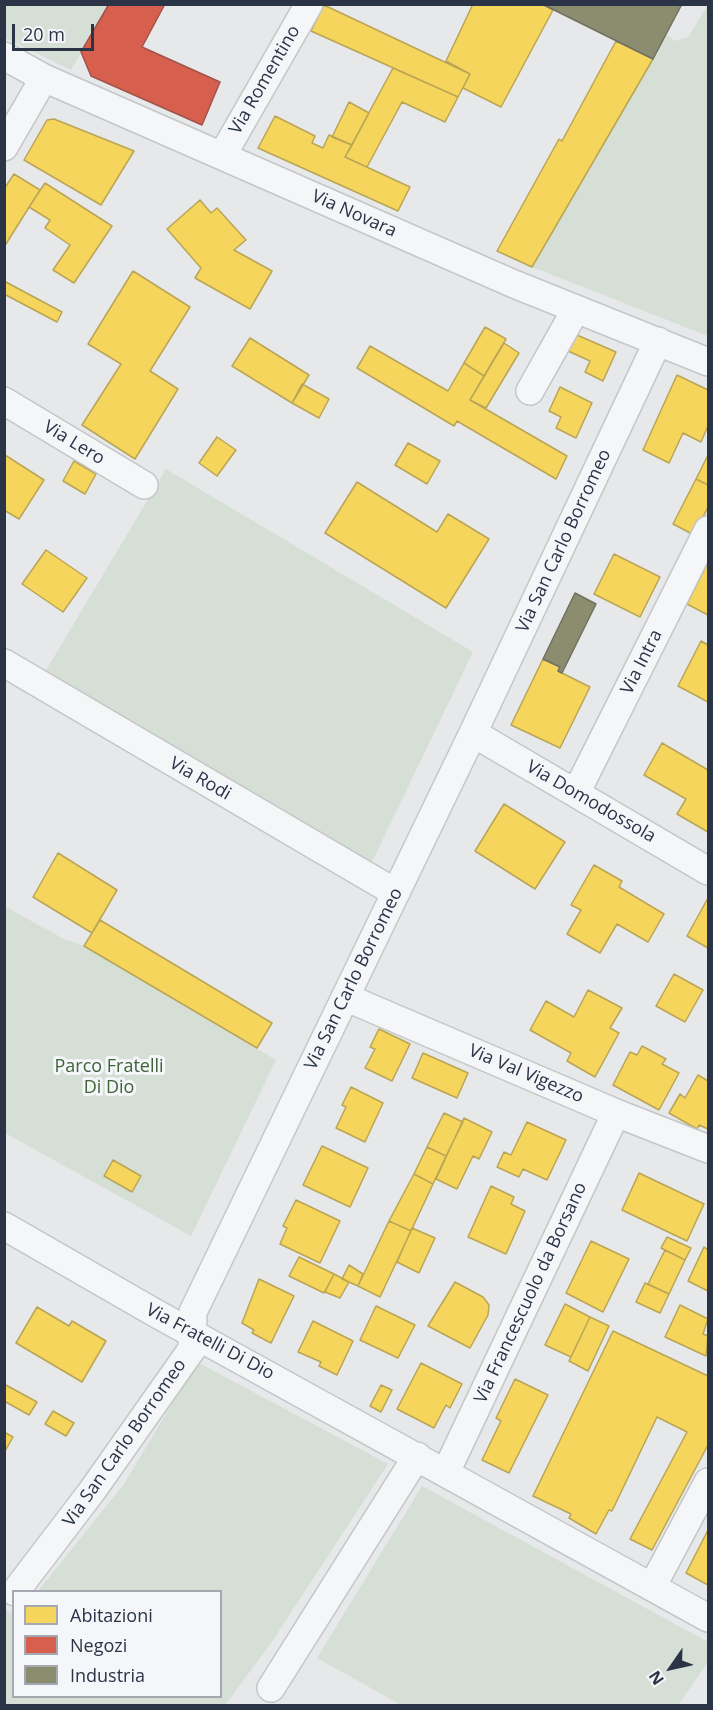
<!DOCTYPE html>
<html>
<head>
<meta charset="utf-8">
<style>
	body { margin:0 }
	#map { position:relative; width:713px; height:1710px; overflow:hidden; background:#e6e8ea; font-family:"Open Sans",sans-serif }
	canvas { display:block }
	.frame { position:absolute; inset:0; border:6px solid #2a3446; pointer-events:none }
	.legend { position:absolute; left:12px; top:1590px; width:210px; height:108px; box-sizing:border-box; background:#f4f6f9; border:2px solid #a3a8b1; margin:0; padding:8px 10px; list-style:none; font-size:18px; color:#2a3446 }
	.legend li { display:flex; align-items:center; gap:12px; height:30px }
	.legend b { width:30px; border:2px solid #a3a8b1 }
	.north { position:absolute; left:641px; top:1638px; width:60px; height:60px; -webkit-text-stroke:4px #f4f6f9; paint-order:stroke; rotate:236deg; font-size:16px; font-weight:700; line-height:24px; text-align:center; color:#2a3446 }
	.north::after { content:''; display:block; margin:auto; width:21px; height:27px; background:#2a3446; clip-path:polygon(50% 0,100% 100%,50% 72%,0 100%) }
	.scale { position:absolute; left:12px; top:24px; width:82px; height:27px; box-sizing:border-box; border:3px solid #2a3446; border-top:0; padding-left:8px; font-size:18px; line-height:21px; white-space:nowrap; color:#2a3446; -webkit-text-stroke:4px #f4f6f9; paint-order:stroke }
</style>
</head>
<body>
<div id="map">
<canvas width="713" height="1710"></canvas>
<div class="frame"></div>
<ul class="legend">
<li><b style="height:16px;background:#f6d55c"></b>Abitazioni</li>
<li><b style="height:16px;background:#d6604d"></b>Negozi</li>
<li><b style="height:16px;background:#8c8c6e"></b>Industria</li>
</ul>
<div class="north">N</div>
<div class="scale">20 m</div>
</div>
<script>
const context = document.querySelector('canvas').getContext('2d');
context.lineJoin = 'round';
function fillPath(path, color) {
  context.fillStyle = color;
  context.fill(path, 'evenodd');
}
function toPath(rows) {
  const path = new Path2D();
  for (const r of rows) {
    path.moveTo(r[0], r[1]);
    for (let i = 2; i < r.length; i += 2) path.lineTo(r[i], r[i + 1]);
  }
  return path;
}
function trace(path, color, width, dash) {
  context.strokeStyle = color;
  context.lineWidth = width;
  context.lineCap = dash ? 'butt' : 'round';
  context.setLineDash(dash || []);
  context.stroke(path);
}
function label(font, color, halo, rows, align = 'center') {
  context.font = font + ' "Open Sans",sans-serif';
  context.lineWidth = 6;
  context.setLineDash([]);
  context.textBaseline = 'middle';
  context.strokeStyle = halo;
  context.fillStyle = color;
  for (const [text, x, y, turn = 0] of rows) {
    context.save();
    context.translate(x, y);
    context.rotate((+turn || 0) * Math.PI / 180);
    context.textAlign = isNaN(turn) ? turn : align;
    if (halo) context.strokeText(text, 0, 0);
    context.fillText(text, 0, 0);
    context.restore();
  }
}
fillPath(toPath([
	[4,5,5,4,109,5,71,70,5,38],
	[708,5,708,336,532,267,666,35,676,41,688,37],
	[166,469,473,652,370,866,45,672],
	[4,906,64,939,84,946,276,1060,191,1236,5,1133],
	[197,1362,388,1464,271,1643,225,1705,5,1705,4,1609,13,1614,14,1696,220,1696,220,1592,38,1591,124,1484],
	[422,1486,708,1642,708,1662,678,1705,401,1705,317,1658]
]), '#d6dfd5');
const homes = toPath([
	[473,4,542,4,553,10,501,107,463,88,470,74,446,61,473,4],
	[324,5,470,74,458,97,311,31,324,5],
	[616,41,653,59,532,267,497,251,559,139,562,141,616,41],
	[393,68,458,97,445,122,402,102,367,167,345,157,393,68],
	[349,102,369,113,352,145,332,137,349,102],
	[275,116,315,136,312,143,323,148,329,135,352,145,345,157,410,187,398,211,258,148,275,116],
	[54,119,134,151,101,205,24,160,47,120,54,119],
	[14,174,40,190,4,247,4,189,14,174],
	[45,183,112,226,74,283,53,270,70,245,45,228,50,220,29,207,45,183],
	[200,200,211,213,217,208,246,240,234,250,272,271,250,309,195,278,201,268,167,229,200,200],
	[133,271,190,307,150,371,178,389,135,459,82,425,121,364,88,344,133,271],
	[4,281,62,312,57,322,4,294,4,281],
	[485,327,506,339,484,376,464,363,485,327],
	[577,335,616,352,603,381,585,372,590,361,568,351,577,335],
	[250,338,309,375,292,403,232,366,250,338],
	[504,343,519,353,486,408,470,400,504,343],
	[370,346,448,391,464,363,484,376,470,400,567,456,556,479,457,421,454,426,357,368,370,346],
	[677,375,708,390,708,426,701,442,683,433,669,463,643,450,677,375],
	[302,384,329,399,319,418,292,403,302,384],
	[560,387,592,403,576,438,556,428,561,417,549,411,560,387],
	[217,437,236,450,217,476,199,463,217,437],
	[408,443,440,461,427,484,395,465,408,443],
	[5,455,44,480,19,519,4,510,5,455],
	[708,455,708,485,696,479,708,455],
	[74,461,96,474,85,494,63,481,74,461],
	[696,479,708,485,708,507,694,535,673,524,696,479],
	[357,482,437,532,448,514,489,539,446,608,325,533,357,482],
	[46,550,87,578,63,612,22,584,46,550],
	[614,554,660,577,640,617,594,594,614,554],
	[708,562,708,615,687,604,708,562],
	[701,641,708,645,708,702,678,686,701,641],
	[543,659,560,667,558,671,590,687,560,748,511,725,543,659],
	[662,743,708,770,708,832,677,814,686,799,644,775,662,743],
	[504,804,565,842,535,889,475,851,504,804],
	[58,853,117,890,92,933,33,897,58,853],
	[594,865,622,881,619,887,664,914,648,942,617,924,600,953,567,934,581,910,571,905,594,865],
	[708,898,708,948,687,936,708,898],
	[100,920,272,1023,257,1048,84,946,100,920],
	[674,974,703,990,685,1022,656,1006,674,974],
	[588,990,622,1008,610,1028,619,1033,595,1077,567,1061,571,1053,530,1030,546,1001,574,1017,588,990],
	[379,1029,410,1044,392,1081,365,1068,375,1049,370,1047,379,1029],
	[642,1046,666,1059,662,1064,679,1073,659,1110,613,1085,630,1052,637,1055,642,1046],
	[423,1053,468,1073,457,1098,412,1078,423,1053],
	[698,1075,708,1081,708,1129,699,1125,697,1129,669,1113,680,1094,685,1098,698,1075],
	[351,1087,383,1103,365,1142,336,1128,346,1107,342,1105,351,1087],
	[444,1113,463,1122,446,1156,427,1147,444,1113],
	[464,1118,492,1132,479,1159,473,1156,457,1189,436,1179,464,1118],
	[527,1122,566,1140,547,1180,523,1169,519,1177,497,1167,504,1152,511,1155,527,1122],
	[322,1146,368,1168,350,1207,303,1185,322,1146],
	[427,1147,446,1156,433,1184,414,1174,427,1147],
	[113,1160,141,1176,132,1192,104,1176,113,1160],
	[639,1173,704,1204,687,1241,622,1210,639,1173],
	[414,1174,433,1184,411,1231,389,1221,414,1174],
	[491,1186,514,1197,511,1204,525,1211,506,1254,468,1237,491,1186],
	[296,1200,340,1221,320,1263,280,1244,287,1228,283,1226,296,1200],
	[389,1221,411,1231,380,1297,358,1286,389,1221],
	[412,1228,435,1238,419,1273,397,1262,412,1228],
	[667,1237,691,1248,685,1260,661,1248,667,1237],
	[591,1241,629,1259,603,1312,566,1293,591,1241],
	[704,1247,708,1250,708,1291,688,1281,704,1247],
	[665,1250,685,1260,669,1294,648,1284,665,1250],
	[299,1257,334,1274,324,1293,289,1276,299,1257],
	[349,1265,363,1274,358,1286,342,1279,349,1265],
	[334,1274,349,1282,340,1298,325,1292,334,1274],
	[259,1279,294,1296,271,1343,252,1333,254,1330,242,1323,259,1279],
	[455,1282,483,1297,489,1305,488,1315,470,1348,428,1326,455,1282],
	[645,1283,669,1294,660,1313,636,1302,645,1283],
	[565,1304,590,1317,571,1357,545,1345,565,1304],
	[680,1305,708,1319,703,1334,708,1336,706,1356,665,1337,680,1305],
	[376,1306,415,1325,398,1358,360,1340,376,1306],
	[37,1307,69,1326,72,1321,106,1341,82,1382,16,1343,37,1307],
	[590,1317,609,1326,588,1371,569,1361,590,1317],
	[313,1321,353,1341,337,1375,319,1366,321,1362,298,1352,313,1321],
	[613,1331,708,1376,708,1445,652,1550,630,1539,687,1432,657,1417,612,1511,609,1510,596,1534,569,1518,571,1514,533,1496,613,1331],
	[421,1363,462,1384,450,1408,446,1405,434,1428,397,1409,421,1363],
	[515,1379,548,1395,509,1473,482,1460,501,1421,496,1418,515,1379],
	[4,1384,37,1402,29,1415,4,1401,4,1384],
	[381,1385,392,1390,381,1412,370,1406,381,1385],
	[53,1411,74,1423,66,1436,45,1424,53,1411],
	[4,1432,13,1437,4,1453,4,1432],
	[708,1530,708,1585,686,1573,708,1530]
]);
fillPath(homes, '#f6d55c');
trace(homes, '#b9a555', 1.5);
const shops = toPath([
	[109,4,165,4,142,47,220,82,202,125,91,76,81,52,109,4]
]);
fillPath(shops, '#d6604d');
trace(shops, '#a2534b', 1.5);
const industry = toPath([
	[542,4,682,4,653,59,542,4],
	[575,593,596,604,562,673,558,671,560,667,543,659,575,593]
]);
fillPath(industry, '#8c8c6e');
trace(industry, '#6f7262', 1.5);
const minor = toPath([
	[4,56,44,78,514,284,708,362],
	[4,147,44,78],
	[222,156,309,4],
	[530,391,576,309],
	[4,401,144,485],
	[4,663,396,893],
	[473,733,708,871],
	[576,793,708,530],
	[345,997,616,1113,708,1149],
	[4,1226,157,1314,708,1618],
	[446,1472,616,1113],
	[652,1587,708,1482],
	[15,1592,92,1491,192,1349,193,1312,473,733,658,341],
	[271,1688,417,1456]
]);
trace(minor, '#c4c6c8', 30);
trace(minor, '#f5f6f7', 27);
label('18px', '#2a3446', '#f4f6f9', [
	["Via Romentino",265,80,-60],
	["Via Novara",354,214,24],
	["Via Lero",74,443,31],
	["Via San Carlo Borromeo",564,541,-65],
	["Via Intra",642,662,-63],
	["Via Rodi",200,779,30],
	["Via Domodossola",591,802,30],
	["Via San Carlo Borromeo",354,979,-64],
	["Via Val Vigezzo",526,1074,23],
	["Via Francescuolo da Borsano",531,1293,-65],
	["Via Fratelli Di Dio",210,1342,28],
	["Via San Carlo Borromeo",125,1443,-55]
]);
label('18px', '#3e6336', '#f4f6f9', [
	["Parco Fratelli",109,1067],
	["Di Dio",109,1088]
]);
</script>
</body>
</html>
